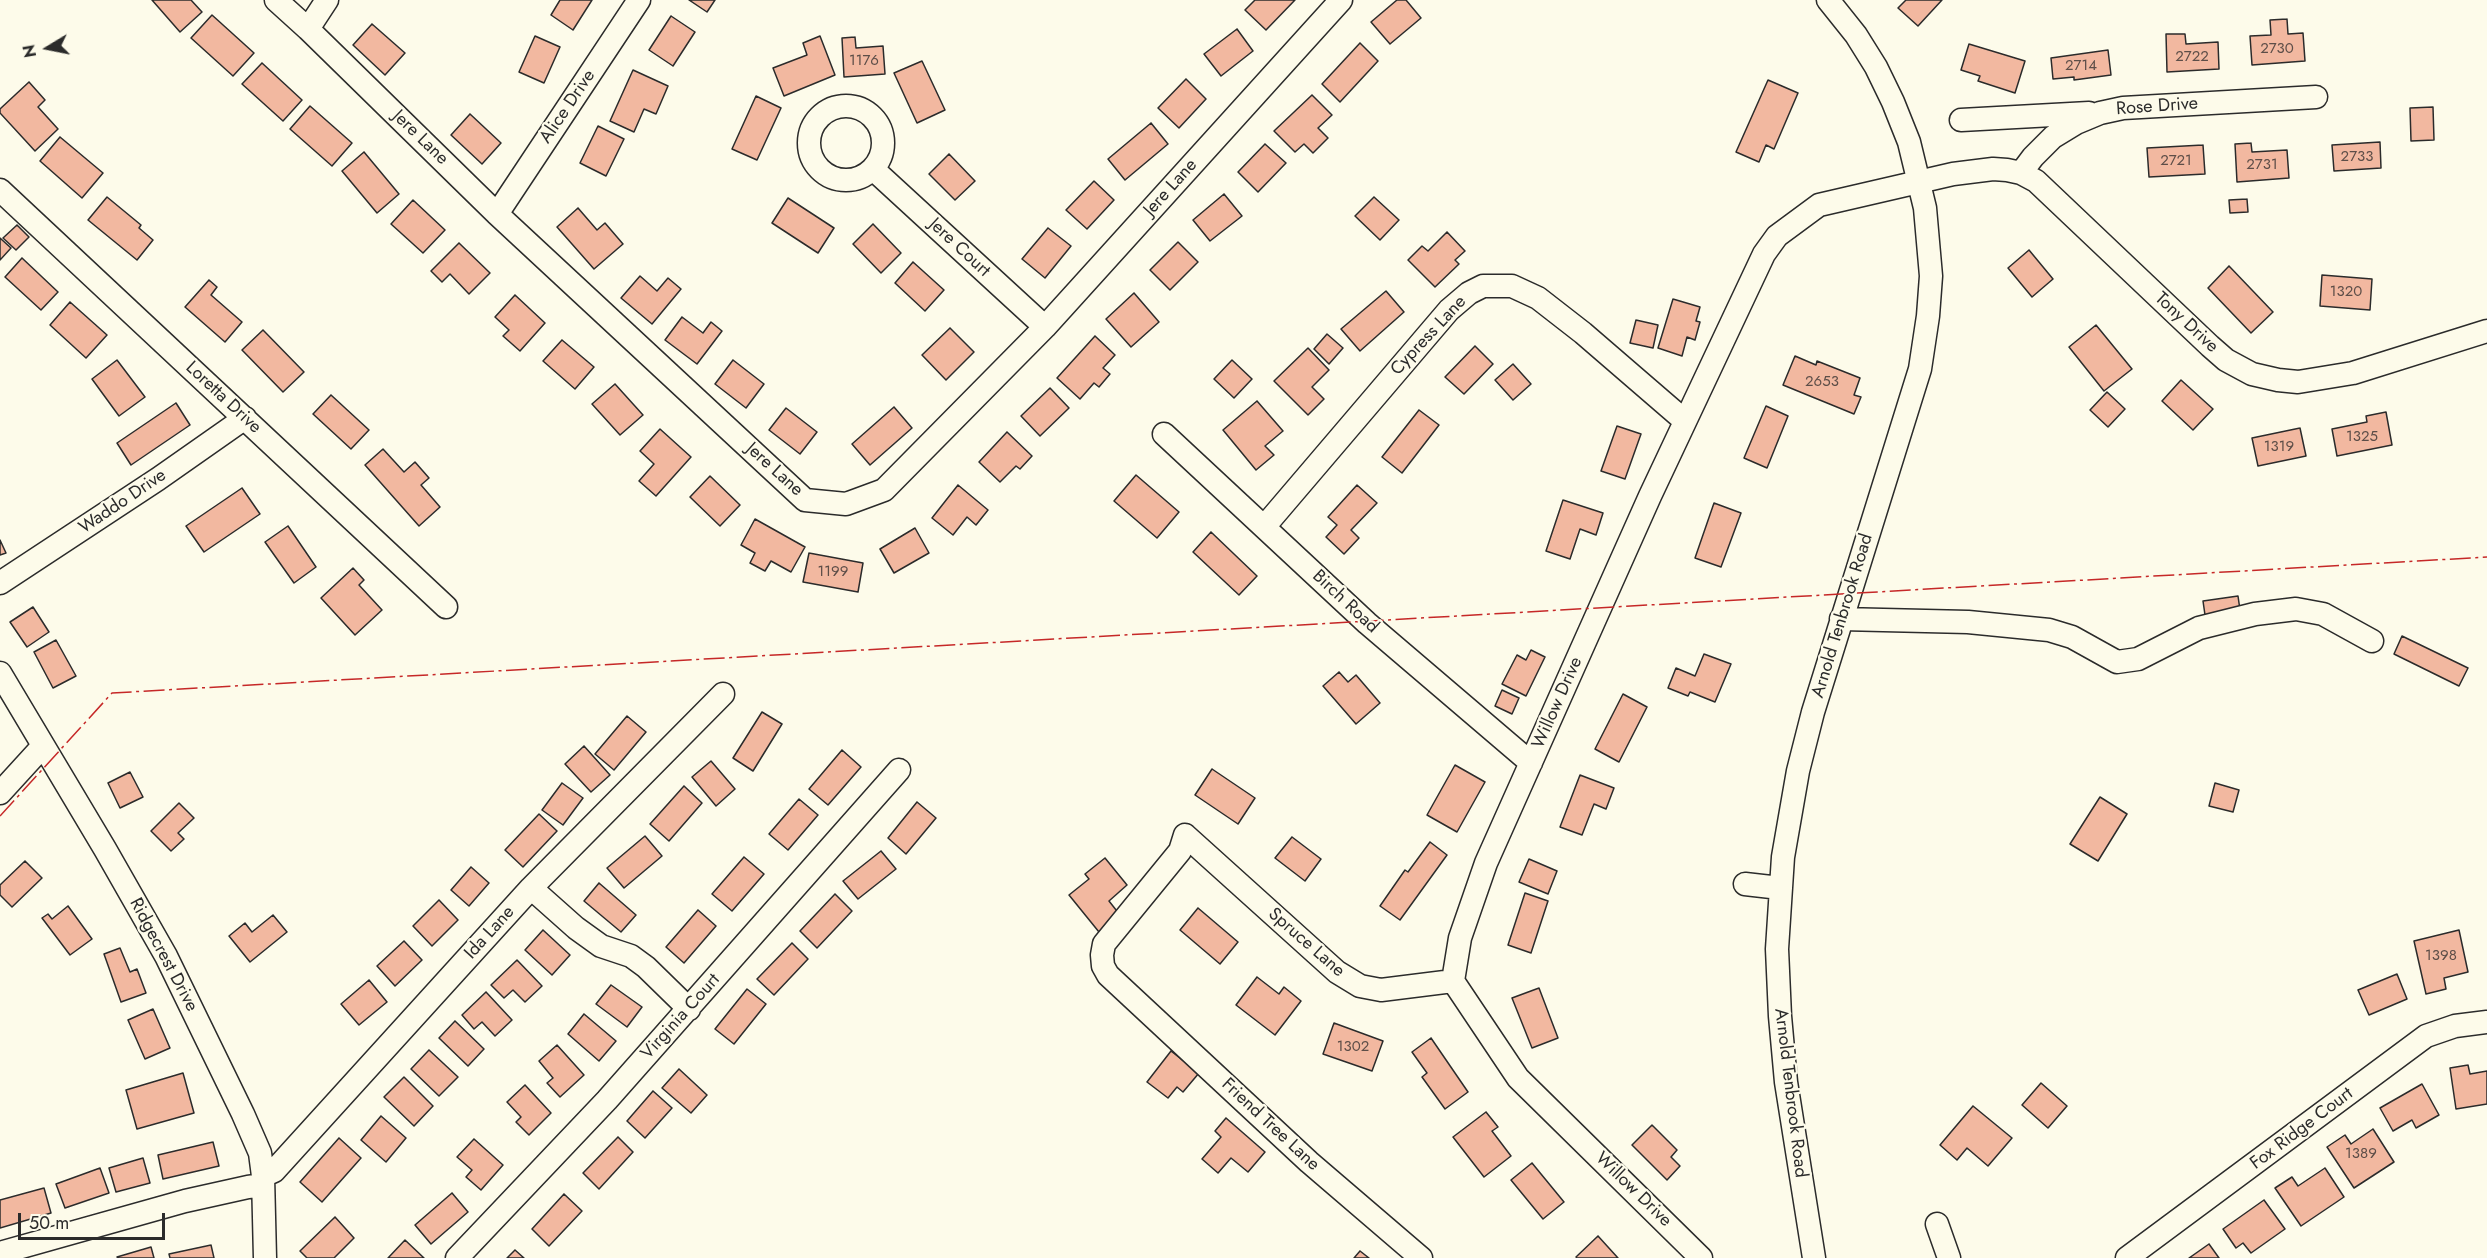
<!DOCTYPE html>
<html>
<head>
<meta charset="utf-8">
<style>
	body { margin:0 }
	#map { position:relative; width:2487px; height:1258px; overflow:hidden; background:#fdfbea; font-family:Jost,sans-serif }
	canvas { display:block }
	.north { position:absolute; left:18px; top:18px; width:60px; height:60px; -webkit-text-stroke:4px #fdfbea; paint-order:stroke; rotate:260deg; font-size:16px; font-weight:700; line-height:24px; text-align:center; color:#2b2b2b }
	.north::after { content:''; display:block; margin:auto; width:21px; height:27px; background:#2b2b2b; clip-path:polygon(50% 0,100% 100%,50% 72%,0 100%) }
	.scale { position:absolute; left:18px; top:1213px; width:147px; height:27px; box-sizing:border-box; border:3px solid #2b2b2b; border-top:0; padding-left:8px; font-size:18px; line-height:21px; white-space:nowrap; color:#2b2b2b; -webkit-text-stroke:4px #fdfbea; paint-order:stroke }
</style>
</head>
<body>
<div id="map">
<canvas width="2487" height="1258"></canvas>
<div class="north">N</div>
<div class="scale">50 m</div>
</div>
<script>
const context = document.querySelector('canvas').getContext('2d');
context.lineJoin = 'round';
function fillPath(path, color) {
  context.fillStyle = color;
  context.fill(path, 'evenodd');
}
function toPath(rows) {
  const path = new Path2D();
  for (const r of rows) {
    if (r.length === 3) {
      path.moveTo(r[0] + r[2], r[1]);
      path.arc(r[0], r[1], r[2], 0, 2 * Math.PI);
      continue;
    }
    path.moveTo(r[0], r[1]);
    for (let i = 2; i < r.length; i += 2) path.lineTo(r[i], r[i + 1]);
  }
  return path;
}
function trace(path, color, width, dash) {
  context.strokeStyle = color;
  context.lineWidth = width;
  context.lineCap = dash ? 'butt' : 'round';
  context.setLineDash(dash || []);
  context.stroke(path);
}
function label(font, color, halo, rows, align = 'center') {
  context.font = font + ' Jost,sans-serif';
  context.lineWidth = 4.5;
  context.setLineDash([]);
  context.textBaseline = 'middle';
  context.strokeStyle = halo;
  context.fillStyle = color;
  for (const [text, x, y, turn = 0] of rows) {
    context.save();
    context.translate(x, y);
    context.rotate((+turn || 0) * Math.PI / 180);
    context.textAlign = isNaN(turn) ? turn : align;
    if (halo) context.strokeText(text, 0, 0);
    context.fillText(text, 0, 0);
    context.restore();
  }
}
const building = toPath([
	[152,0,191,0,202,12,180,32,152,0],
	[560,0,592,0,573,30,551,15,560,0],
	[689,0,715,0,707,12,689,0],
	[1255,0,1295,0,1266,30,1245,10,1255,0],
	[1397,0,1406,0,1421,18,1390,44,1371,22,1397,0],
	[1906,0,1942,0,1918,26,1898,8,1906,0],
	[212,15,254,53,233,76,191,38,212,15],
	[671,16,695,32,673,66,649,50,671,16],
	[2287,19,2288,34,2303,33,2305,61,2252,65,2250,36,2271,35,2270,20,2287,19],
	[372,24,405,53,385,75,353,45,372,24],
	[1237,29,1253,51,1221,76,1204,54,1237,29],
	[2166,34,2185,34,2186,44,2218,42,2219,69,2167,72,2166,34],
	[535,36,560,47,544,83,519,72,535,36],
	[820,36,835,75,784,96,773,68,807,55,803,43,820,36],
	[855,37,856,48,883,46,885,74,844,77,842,38,855,37],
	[1360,43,1378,61,1340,102,1322,84,1360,43],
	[1969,44,2025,61,2015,93,1978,81,1980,76,1961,70,1969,44],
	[2108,50,2111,75,2074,80,2074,77,2053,79,2051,58,2108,50],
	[922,61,945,110,917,123,894,73,922,61],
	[262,63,302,100,283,121,242,84,262,63],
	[633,70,668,86,656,114,644,109,634,132,610,121,633,70],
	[1186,79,1206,99,1179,128,1158,108,1186,79],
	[1768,80,1798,93,1774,149,1766,145,1759,162,1736,152,1768,80],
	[29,82,45,100,38,107,58,129,35,151,0,113,0,109,29,82],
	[1312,95,1332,115,1318,128,1328,138,1313,153,1304,144,1295,152,1274,131,1312,95],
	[756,96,781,108,757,160,732,149,756,96],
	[310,106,352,143,332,166,290,129,310,106],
	[2433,107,2434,140,2411,141,2410,108,2433,107],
	[470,114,501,143,482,164,451,135,470,114],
	[1151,123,1168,144,1125,180,1108,159,1151,123],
	[598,126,624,139,606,176,580,163,598,126],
	[60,137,103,173,82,198,40,161,60,137],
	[2380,142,2381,168,2334,171,2332,145,2380,142],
	[2251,143,2252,152,2287,150,2289,178,2237,182,2235,144,2251,143],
	[1265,144,1286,163,1258,192,1238,172,1265,144],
	[2203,145,2205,174,2149,177,2147,148,2203,145],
	[364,152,399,194,377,213,342,171,364,152],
	[949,154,975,181,955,200,929,174,949,154],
	[1094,181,1114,200,1087,229,1066,210,1094,181],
	[1224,194,1242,216,1210,241,1193,220,1224,194],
	[107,197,141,225,139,228,153,240,137,260,88,220,107,197],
	[1374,197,1399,220,1380,240,1355,216,1374,197],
	[788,198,834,228,818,253,772,223,788,198],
	[2247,199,2248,212,2230,213,2229,200,2247,199],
	[413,200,445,230,423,253,391,224,413,200],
	[578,208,597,230,605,223,623,244,594,269,557,227,578,208],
	[873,224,901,253,881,273,853,244,873,224],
	[17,225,29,237,16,250,3,238,17,225],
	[1048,228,1071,246,1045,278,1022,259,1048,228],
	[1447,232,1465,251,1455,260,1459,264,1435,287,1408,260,1422,246,1428,251,1447,232],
	[0,238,11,248,0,260,0,238],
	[1178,242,1198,262,1170,290,1150,270,1178,242],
	[459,243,490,273,469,294,450,274,442,282,431,271,459,243],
	[2029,250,2053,279,2032,297,2008,268,2029,250],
	[22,258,58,292,41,310,5,277,22,258],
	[913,262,944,290,925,311,895,283,913,262],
	[2229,266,2273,312,2251,333,2208,288,2229,266],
	[2322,275,2372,279,2370,310,2320,306,2322,275],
	[640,276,657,291,668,278,681,289,652,324,621,298,640,276],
	[209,280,217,287,211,295,242,322,225,342,185,307,209,280],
	[1386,291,1404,312,1360,351,1341,329,1386,291],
	[1134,293,1159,322,1131,347,1106,319,1134,293],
	[515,295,545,323,520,351,503,336,509,330,495,317,515,295],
	[1673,299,1700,307,1696,321,1700,322,1695,340,1687,337,1682,356,1658,348,1673,299],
	[70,302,107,335,86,358,50,325,70,302],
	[682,317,703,333,711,322,722,331,697,364,665,340,682,317],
	[1636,320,1658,325,1653,348,1630,343,1636,320],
	[2096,325,2132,369,2104,391,2069,347,2096,325],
	[950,328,974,352,946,380,922,355,950,328],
	[263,330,304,372,283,392,242,350,263,330],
	[1327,334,1343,348,1329,364,1314,349,1327,334],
	[1095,336,1115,355,1103,368,1110,374,1099,387,1094,383,1080,399,1057,378,1095,336],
	[562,340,594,367,575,389,543,361,562,340],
	[1475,346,1493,364,1464,394,1445,377,1475,346],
	[1308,348,1329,370,1312,387,1324,399,1308,415,1274,381,1308,348],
	[1795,356,1816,365,1817,361,1860,378,1854,395,1861,397,1854,414,1783,385,1795,356],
	[117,360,145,397,119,416,92,379,117,360],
	[733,360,764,384,746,408,715,384,733,360],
	[1232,360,1252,379,1234,398,1214,379,1232,360],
	[1513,364,1531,384,1513,400,1495,380,1513,364],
	[2181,380,2213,409,2193,430,2162,401,2181,380],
	[615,384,643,415,620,435,592,404,615,384],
	[1050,388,1069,408,1040,436,1021,416,1050,388],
	[2107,392,2125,409,2108,427,2090,410,2107,392],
	[331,395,369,430,351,449,313,414,331,395],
	[1257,401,1283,431,1265,446,1274,455,1256,470,1223,430,1257,401],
	[176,403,190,425,131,465,117,443,176,403],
	[1766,406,1788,416,1767,468,1744,458,1766,406],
	[894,407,912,428,870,465,852,444,894,407],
	[786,408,817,432,800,454,769,430,786,408],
	[1419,410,1439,425,1402,473,1382,457,1419,410],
	[2386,412,2392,445,2337,456,2332,429,2367,422,2366,416,2386,412],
	[1617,426,1641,434,1625,479,1601,471,1617,426],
	[2300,428,2306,456,2258,466,2252,438,2300,428],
	[660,429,691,457,656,496,639,481,654,464,640,451,660,429],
	[1007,432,1032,456,1020,469,1016,466,1000,482,979,462,1007,432],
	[383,449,404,472,415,462,429,478,421,485,440,507,419,526,365,465,383,449],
	[1136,475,1179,512,1157,538,1114,501,1136,475],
	[710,476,740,505,720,526,690,497,710,476],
	[958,485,988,510,976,525,967,517,953,535,932,518,958,485],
	[1357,485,1377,503,1351,530,1359,538,1344,554,1326,537,1337,525,1328,517,1357,485],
	[242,488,260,514,204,552,186,526,242,488],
	[1563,500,1603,513,1596,535,1580,529,1570,559,1546,551,1563,500],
	[1714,503,1741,513,1721,567,1695,558,1714,503],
	[755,519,805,547,791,572,771,561,765,571,750,563,755,553,741,545,755,519],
	[288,526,316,567,294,583,265,542,288,526],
	[915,528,929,553,894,573,880,549,915,528],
	[1211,532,1257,576,1239,595,1193,552,1211,532],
	[0,540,6,553,0,555,0,540],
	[809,553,863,563,858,592,803,582,809,553],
	[353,568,364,580,359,585,382,610,355,635,321,598,353,568],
	[2238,596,2240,610,2205,615,2203,601,2238,596],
	[33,607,49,632,27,647,10,622,33,607],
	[2402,636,2468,668,2459,686,2394,654,2402,636],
	[56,640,76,676,53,688,34,652,56,640],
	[1531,650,1545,657,1526,696,1502,684,1517,655,1526,660,1531,650],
	[1704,654,1731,664,1715,702,1690,692,1688,696,1668,688,1676,668,1695,676,1704,654],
	[1339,672,1348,682,1356,675,1380,703,1356,724,1323,686,1339,672],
	[1502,690,1519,698,1512,714,1495,706,1502,690],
	[1623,694,1647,707,1619,762,1595,749,1623,694],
	[762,712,782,724,753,771,733,758,762,712],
	[627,716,646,732,614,770,595,754,627,716],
	[584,746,610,775,591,792,565,764,584,746],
	[842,750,861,767,828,805,809,789,842,750],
	[711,761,735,789,716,806,692,777,711,761],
	[1455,765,1485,782,1457,832,1427,815,1455,765],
	[1212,769,1255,798,1238,824,1195,795,1212,769],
	[130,772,143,797,120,808,108,783,130,772],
	[1580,775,1614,788,1606,809,1594,804,1582,835,1560,827,1580,775],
	[562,783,583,798,563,825,542,810,562,783],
	[2215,783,2239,790,2233,812,2209,806,2215,783],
	[684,786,702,803,669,841,650,824,684,786],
	[2100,797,2127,814,2098,861,2070,844,2100,797],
	[799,799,818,815,788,850,769,834,799,799],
	[917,802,936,818,906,854,888,838,917,802],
	[179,803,194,818,178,833,184,839,171,851,151,831,179,803],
	[539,814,557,831,523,867,505,850,539,814],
	[645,836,662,856,624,888,607,868,645,836],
	[1292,837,1321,859,1305,881,1275,858,1292,837],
	[1430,842,1447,855,1400,920,1380,906,1405,870,1408,872,1430,842],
	[881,851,896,869,858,899,843,881,881,851],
	[744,857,764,874,732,911,712,894,744,857],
	[1105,858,1127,885,1109,901,1120,915,1099,932,1069,895,1089,879,1085,874,1105,858],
	[1529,859,1557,871,1548,894,1519,882,1529,859],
	[25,861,42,878,12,907,0,895,0,885,25,861],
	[471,867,489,883,469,906,451,890,471,867],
	[599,883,636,915,621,932,584,901,599,883],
	[1525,893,1548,901,1531,953,1508,945,1525,893],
	[835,894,852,911,817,948,800,931,835,894],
	[439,900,458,920,432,946,413,926,439,900],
	[68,906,92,939,70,955,42,918,48,914,52,919,68,906],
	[1198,908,1238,942,1220,964,1180,930,1198,908],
	[698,910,716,926,684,963,666,947,698,910],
	[273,915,287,932,250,962,229,936,245,923,252,932,273,915],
	[543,930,570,955,552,975,525,950,543,930],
	[2459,930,2468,972,2444,978,2446,989,2426,994,2414,941,2459,930],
	[404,941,422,960,395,986,377,966,404,941],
	[792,943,808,959,774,995,757,979,792,943],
	[120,948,130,972,137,969,146,993,121,1002,104,954,120,948],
	[517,960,542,986,525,1002,513,990,504,998,491,985,517,960],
	[2397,974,2407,999,2369,1015,2358,990,2397,974],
	[1257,977,1279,994,1284,987,1301,1001,1275,1035,1236,1005,1257,977],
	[369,980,387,1002,359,1025,341,1004,369,980],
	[611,985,642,1007,627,1027,596,1004,611,985],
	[1539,988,1558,1038,1532,1048,1512,998,1539,988],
	[747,989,766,1004,734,1044,715,1029,747,989],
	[486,992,512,1020,495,1036,482,1022,474,1029,462,1015,486,992],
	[153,1009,170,1048,145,1059,128,1020,153,1009],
	[584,1014,616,1041,599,1061,568,1034,584,1014],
	[455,1021,484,1049,468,1066,439,1038,455,1021],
	[1334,1023,1383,1041,1372,1071,1323,1054,1334,1023],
	[1431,1038,1468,1092,1445,1109,1422,1077,1427,1073,1412,1052,1431,1038],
	[557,1045,584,1075,560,1097,547,1083,553,1078,539,1061,557,1045],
	[429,1050,458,1077,439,1096,411,1069,429,1050],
	[1171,1051,1199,1073,1183,1092,1177,1087,1168,1098,1147,1082,1171,1051],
	[2468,1065,2470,1074,2487,1071,2487,1104,2456,1109,2450,1068,2468,1065],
	[679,1069,707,1095,691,1113,662,1088,679,1069],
	[183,1073,194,1113,137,1129,126,1090,183,1073],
	[404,1077,433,1106,414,1126,384,1097,404,1077],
	[2041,1083,2067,1106,2048,1128,2022,1105,2041,1083],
	[2422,1084,2439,1115,2416,1128,2412,1120,2393,1131,2380,1108,2422,1084],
	[525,1085,551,1113,529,1135,516,1122,521,1117,507,1102,525,1085],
	[653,1091,672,1108,645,1138,627,1121,653,1091],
	[1973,1106,2012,1138,1988,1166,1967,1148,1957,1160,1940,1145,1973,1106],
	[1486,1112,1498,1127,1492,1131,1511,1156,1484,1177,1453,1137,1486,1112],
	[381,1116,406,1138,386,1162,361,1140,381,1116],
	[1226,1118,1265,1152,1248,1172,1231,1158,1218,1173,1202,1159,1221,1137,1215,1131,1226,1118],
	[1652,1125,1677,1150,1671,1157,1680,1166,1667,1180,1632,1145,1652,1125],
	[2373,1129,2394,1162,2354,1188,2327,1147,2345,1135,2351,1144,2373,1129],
	[618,1137,633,1152,599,1189,583,1173,618,1137],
	[339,1138,361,1158,322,1202,300,1182,339,1138],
	[474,1139,503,1165,481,1190,466,1177,472,1170,457,1157,474,1139],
	[213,1142,219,1166,163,1179,158,1155,213,1142],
	[143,1158,150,1183,116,1192,109,1168,143,1158],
	[1532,1163,1564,1202,1543,1219,1511,1180,1532,1163],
	[100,1168,109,1193,65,1208,56,1184,100,1168],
	[2325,1168,2344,1197,2301,1226,2275,1188,2292,1177,2298,1186,2325,1168],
	[44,1188,51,1213,0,1228,0,1200,44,1188],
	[452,1193,468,1212,431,1244,415,1225,452,1193],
	[564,1194,582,1211,549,1246,532,1229,564,1194],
	[2264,1200,2285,1229,2251,1253,2243,1243,2236,1248,2223,1229,2264,1200],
	[335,1217,354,1238,334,1258,307,1258,300,1251,335,1217],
	[1598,1236,1618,1258,1577,1258,1576,1257,1598,1236],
	[405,1240,424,1258,388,1258,405,1240],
	[2209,1244,2219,1258,2189,1258,2209,1244],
	[211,1245,214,1258,170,1258,169,1254,211,1245],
	[151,1247,154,1258,118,1258,117,1257,151,1247],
	[515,1250,524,1258,507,1258,515,1250],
	[1360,1251,1369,1258,1354,1258,1360,1251]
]);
fillPath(building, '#f2b8a0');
trace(building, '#2b2b2b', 1.5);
const minor = toPath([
	[276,0,308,29,497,214,805,500,846,504,884,490,1045,327,1341,0],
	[308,29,327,0],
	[846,143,37],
	[1961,120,2089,113],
	[873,169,1045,327],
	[2021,173,2033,157,2053,137,2076,123,2100,113,2123,108,2316,97],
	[0,190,446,607],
	[497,214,639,0],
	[1164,434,1367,623,1531,763],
	[1264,527,1449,310,1469,293,1483,286,1512,286,1538,298,1583,333,1685,421],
	[0,583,158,479,245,418],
	[1841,619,1968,622,2049,630,2072,637,2117,662,2138,659,2199,628,2255,614,2296,609,2323,614,2372,641],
	[0,673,105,849,166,956,243,1114,260,1153,263,1176,265,1258],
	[0,793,43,746],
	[1185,835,1180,851,1104,944,1102,955,1103,966,1108,975,1309,1162,1421,1258],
	[1185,835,1337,972,1360,986,1381,990,1453,981],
	[1745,884,1780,888],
	[531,888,576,928,601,946,631,956,646,967,689,1009],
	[263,1176,274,1171,531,888,723,694],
	[1937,1224,1949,1258],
	[0,1253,185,1201,248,1187,263,1185],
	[457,1258,607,1100,899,770],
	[1701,1258,1518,1078,1453,981,1460,938,1486,863,1650,496,1764,254,1777,236,1819,205,1953,174,1993,169,2007,170,2021,173,2036,181,2210,346,2226,360,2252,374,2278,380,2298,382,2353,373,2487,331],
	[1814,1258,1786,1082,1780,1016,1777,949,1783,857,1798,771,1813,712,1920,369,1928,316,1931,276,1925,208,1909,142,1893,102,1876,67,1856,35,1828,0],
	[2127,1258,2426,1036,2455,1026,2487,1022]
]);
trace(minor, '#2b2b2b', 25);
trace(minor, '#fdfbea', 22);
trace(toPath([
	[0,816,112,693,2487,557]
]), '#c62828', 1.5, [21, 4.5, 3, 4.5]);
label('15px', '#5d4e48', null, [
	["2730",2277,49],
	["2722",2192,57],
	["1176",864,61],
	["2714",2081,66],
	["2733",2357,157],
	["2721",2176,161],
	["2731",2262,165],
	["1320",2346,292],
	["2653",1822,382],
	["1325",2362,437],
	["1319",2279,447],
	["1199",833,572],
	["1398",2441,956],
	["1302",1353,1047],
	["1389",2361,1154]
]);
label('18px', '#2b2b2b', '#fdfbea', [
	["Alice Drive",568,107,-56],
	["Rose Drive",2157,107,-4],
	["Jere Lane",420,138,44],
	["Jere Lane",1171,188,-48],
	["Jere Court",959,248,43],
	["Tony Drive",2186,323,43],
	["Cypress Lane",1429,336,-47],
	["Loretta Drive",223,398,43],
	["Jere Lane",774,470,42],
	["Waddo Drive",123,502,-34],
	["Birch Road",1345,602,43],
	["Arnold Tenbrook Road",1843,616,-73],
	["Willow Drive",1558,703,-66],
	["Ida Lane",490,933,-48],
	["Spruce Lane",1306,943,41],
	["Ridgecrest Drive",163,955,62],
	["Virginia Court",681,1017,-48],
	["Arnold Tenbrook Road",1790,1093,83],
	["Friend Tree Lane",1270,1125,43],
	["Fox Ridge Court",2302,1129,-37],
	["Willow Drive",1633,1190,44]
]);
</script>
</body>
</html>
